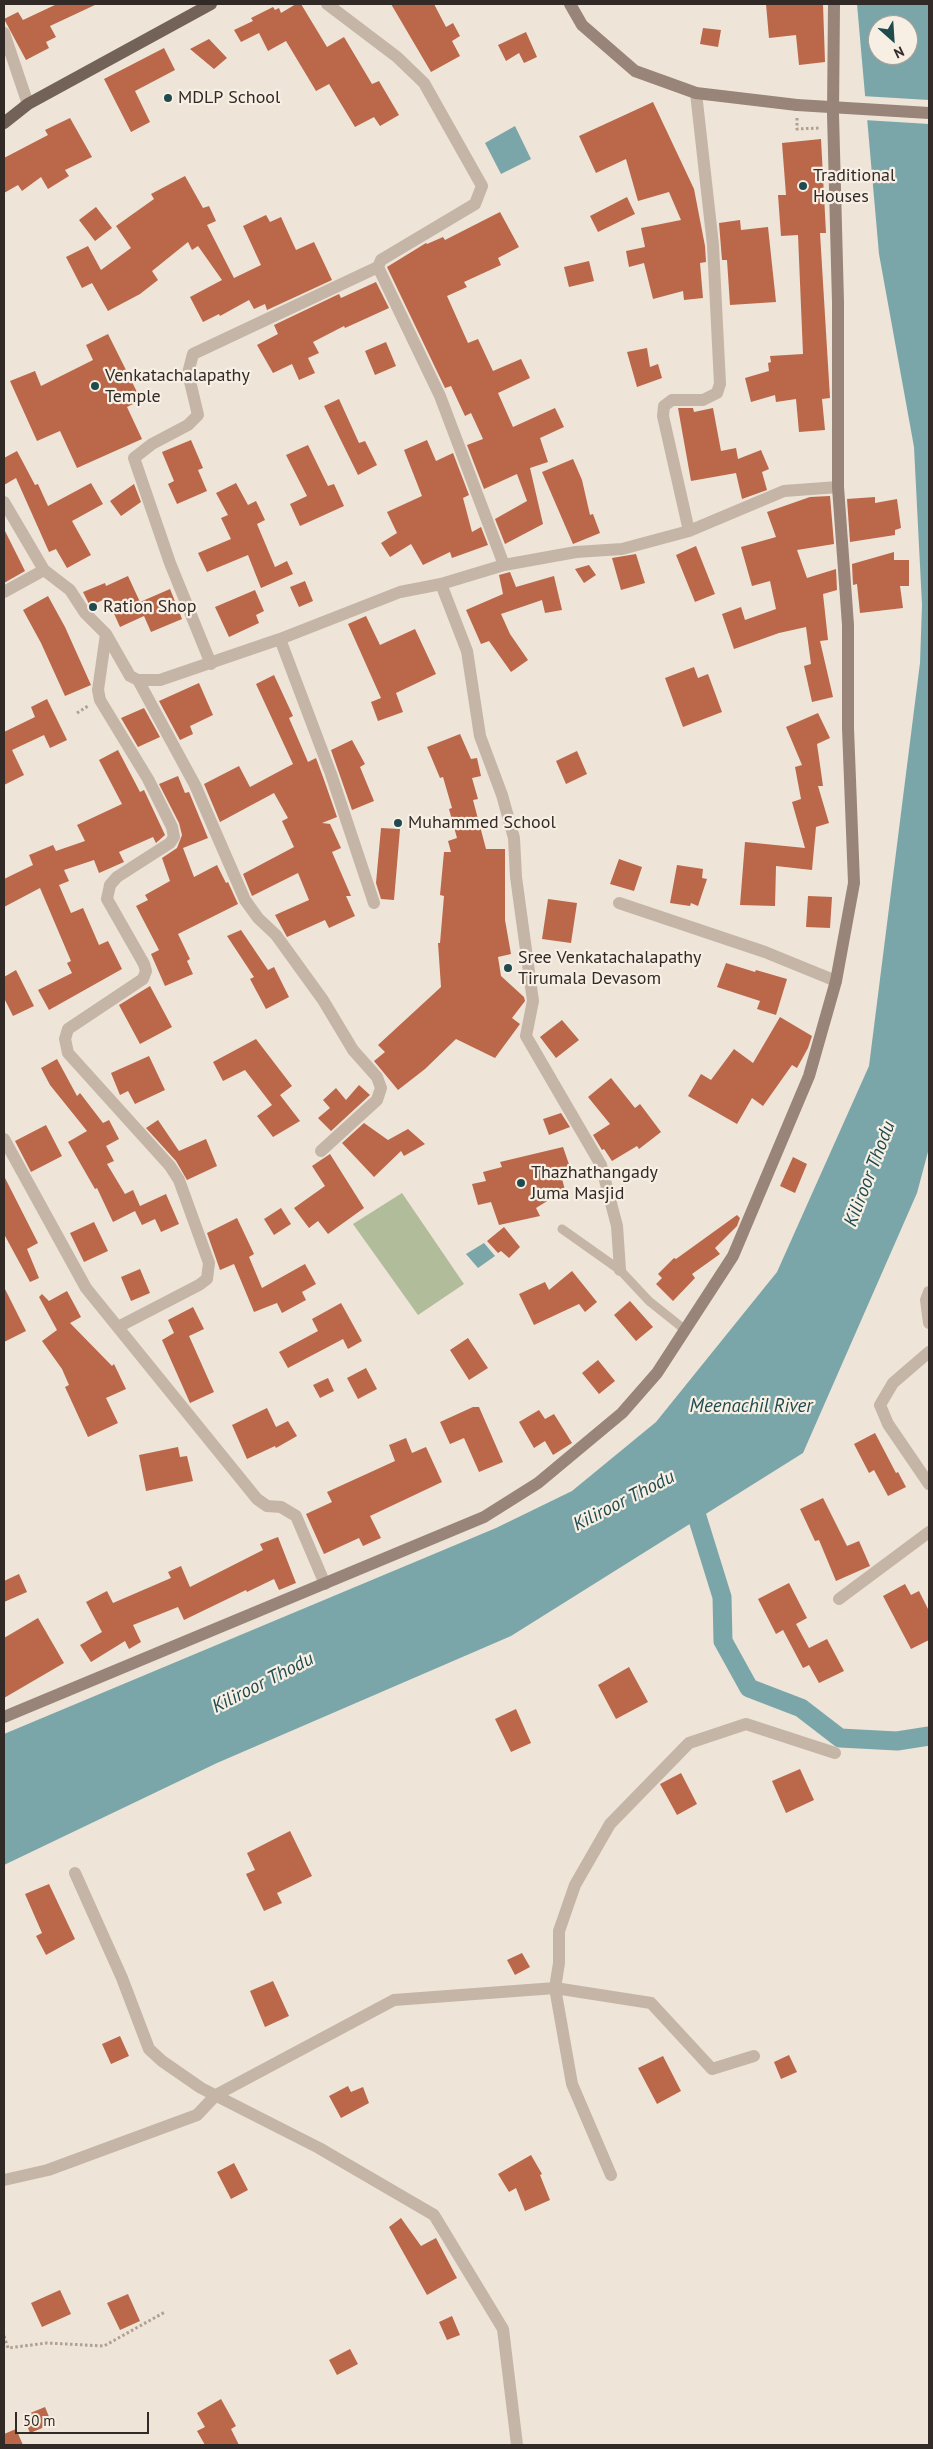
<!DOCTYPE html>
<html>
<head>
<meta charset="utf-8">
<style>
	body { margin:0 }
	#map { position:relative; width:933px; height:2449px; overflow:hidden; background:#eee4d8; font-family:"PT Sans",sans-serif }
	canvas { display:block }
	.frame { position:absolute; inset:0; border:5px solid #322a26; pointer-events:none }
	.north { position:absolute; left:868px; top:15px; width:50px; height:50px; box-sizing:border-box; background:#f7efe4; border:1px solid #a8a098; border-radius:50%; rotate:154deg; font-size:14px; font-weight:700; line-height:20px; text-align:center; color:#322a26 }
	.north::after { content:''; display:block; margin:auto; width:18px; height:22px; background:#1f4b4f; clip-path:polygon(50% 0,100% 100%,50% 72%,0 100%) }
	.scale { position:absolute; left:15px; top:2412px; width:134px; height:22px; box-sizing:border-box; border:2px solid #322a26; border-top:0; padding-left:6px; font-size:15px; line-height:18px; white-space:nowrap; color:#322a26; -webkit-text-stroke:4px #f7efe4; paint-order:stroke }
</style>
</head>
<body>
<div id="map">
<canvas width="933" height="2449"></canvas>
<div class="frame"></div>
<div class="north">N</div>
<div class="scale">50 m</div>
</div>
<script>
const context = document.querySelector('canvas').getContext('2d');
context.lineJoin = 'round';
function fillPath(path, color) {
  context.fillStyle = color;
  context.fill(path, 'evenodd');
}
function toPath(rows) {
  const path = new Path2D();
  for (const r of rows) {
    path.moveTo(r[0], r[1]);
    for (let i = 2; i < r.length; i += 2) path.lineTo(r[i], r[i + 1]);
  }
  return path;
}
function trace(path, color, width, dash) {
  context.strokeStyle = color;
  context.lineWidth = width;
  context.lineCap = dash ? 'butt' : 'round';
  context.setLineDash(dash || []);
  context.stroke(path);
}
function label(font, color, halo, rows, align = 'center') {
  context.font = font + ' "PT Sans",sans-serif';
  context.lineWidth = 4.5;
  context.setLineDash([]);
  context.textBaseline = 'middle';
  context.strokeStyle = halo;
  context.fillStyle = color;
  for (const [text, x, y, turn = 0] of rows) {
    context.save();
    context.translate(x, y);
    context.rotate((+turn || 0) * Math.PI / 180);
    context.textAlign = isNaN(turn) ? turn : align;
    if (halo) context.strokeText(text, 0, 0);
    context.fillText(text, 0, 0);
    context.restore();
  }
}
fillPath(toPath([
	[402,1193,464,1284,418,1315,353,1224]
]), '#b0bc9a');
fillPath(toPath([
	[857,4,929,4,929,1148,917,1193,803,1453,511,1636,217,1763,4,1865,4,1734,496,1528,572,1491,656,1422,777,1272,869,1066,920,663,922,605,914,447,879,254],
	[878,25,908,25,908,55,878,55],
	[515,126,531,159,501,174,485,143],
	[484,1243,495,1256,478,1268,466,1254]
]), '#7aa6a9');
fillPath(toPath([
	[862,96,929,100,929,124,864,120]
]), '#eee4d8');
trace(toPath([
	[690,1494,722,1597,723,1641,749,1688,801,1708,840,1738,897,1741,929,1736]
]), '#7aa6a9', 19);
fillPath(toPath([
	[57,4,97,4,50,26,56,37,46,42,49,48,26,60,4,19,18,12,23,20],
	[296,4,301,4,327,47,344,37,372,84,379,81,399,115,380,126,374,117,355,127,329,84,316,91,286,41,268,51,259,33,241,42,234,30,253,21,251,18,273,7,275,10,279,8,281,13],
	[391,4,434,4,446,27,453,23,460,36,452,41,460,56,431,72],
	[766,4,823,4,825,62,799,65,796,35,769,38],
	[703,28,721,30,718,47,700,44],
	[526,32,537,57,524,63,519,53,506,61,498,45],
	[209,39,227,58,214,69,190,49],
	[164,48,175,70,135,91,150,122,131,132,104,79],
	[653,102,694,189,705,246,706,262,700,263,703,298,684,300,683,291,653,299,644,263,629,267,626,251,645,247,641,228,681,220,669,192,638,201,626,159,596,173,579,136],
	[70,118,92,157,65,170,69,176,48,189,41,177,22,191,18,185,4,193,4,158,48,135,45,130],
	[821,139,826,233,820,233,830,398,822,399,825,430,799,432,796,399,776,402,775,395,751,402,745,378,769,371,768,363,771,362,770,356,803,354,798,235,781,236,778,195,786,195,782,143],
	[185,176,203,208,209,206,216,221,207,225,234,278,261,265,243,226,266,215,270,222,281,217,296,250,314,242,332,280,267,310,265,304,254,309,249,300,220,316,219,314,203,322,190,297,222,280,198,246,192,250,188,242,152,271,158,280,140,294,108,311,92,283,82,288,66,257,88,246,101,270,131,248,116,226,154,199,151,194],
	[627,197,635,214,598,232,590,216],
	[96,207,112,228,95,241,79,220],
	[500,212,519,247,498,258,501,265,464,282,467,287,447,296,468,343,478,339,493,371,521,359,530,378,498,393,513,427,555,408,564,427,540,438,548,462,530,468,543,524,505,544,495,519,527,501,517,474,484,489,467,445,483,439,471,413,465,416,451,386,445,388,387,267,426,243,427,244,443,237,445,240],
	[740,220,741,230,768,227,776,302,730,305,727,260,722,260,719,223],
	[589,261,594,281,569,287,564,267],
	[376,282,389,308,345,328,344,326,313,342,319,353,308,358,315,373,299,380,292,364,273,373,257,345,278,334,274,325,339,294,341,298],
	[108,334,141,400,127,407,142,439,77,468,60,431,37,441,10,381,35,371,41,386,93,360,86,345],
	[386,342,396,366,375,375,365,351],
	[647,348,650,367,658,364,662,378,637,387,627,352],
	[339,399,359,443,365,441,377,465,358,475,324,406],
	[678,408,693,408,694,412,713,408,721,451,736,448,738,459,761,450,769,469,762,472,767,490,742,499,736,473,691,481],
	[191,440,203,468,198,470,207,491,177,504,168,484,174,481,162,452],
	[427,440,436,461,453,453,469,495,463,498,472,532,481,527,488,545,452,558,450,552,423,565,411,544,390,557,381,543,397,533,387,512,422,496,404,450],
	[308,445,328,486,334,484,344,506,300,526,290,504,307,496,286,455],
	[17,451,35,485,38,484,48,506,91,483,103,504,72,521,91,555,67,568,56,549,49,552,16,478,4,485,4,458],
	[573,459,582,480,590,515,593,514,600,533,573,544,542,472],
	[236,483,248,505,256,501,265,520,257,524,275,567,287,561,293,574,261,588,248,555,207,572,198,553,231,539,221,518,228,515,216,493],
	[134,484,141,502,121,516,110,501],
	[830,496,834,544,797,550,807,578,836,569,837,590,823,594,828,640,820,641,833,697,812,702,804,666,811,664,806,627,779,633,734,649,722,614,741,607,745,620,776,609,770,581,752,586,741,547,776,537,767,512,810,497],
	[875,497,875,503,897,499,901,528,895,530,895,535,850,542,847,499],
	[4,529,25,571,4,583],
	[696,546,715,594,695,602,676,555],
	[894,552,894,560,909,560,909,586,900,586,903,608,860,613,857,584,853,585,852,564],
	[636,554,645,583,621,590,612,558],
	[589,565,596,575,584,583,575,569],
	[510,572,516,587,554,576,562,610,545,613,542,600,501,614,510,634,528,660,511,672,489,641,481,644,466,610,503,594,499,575],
	[128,576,140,602,170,589,182,619,151,632,144,616,120,627,107,598,90,606,83,592,105,583,106,586],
	[305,581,313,601,299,607,290,587],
	[255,590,264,611,256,615,259,623,229,637,215,607],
	[48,596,65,627,91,685,65,696,41,643,23,610],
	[366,616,380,645,415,629,436,674,396,693,403,712,378,721,371,702,381,698,348,624],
	[694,667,698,678,708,674,722,712,683,727,665,678],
	[274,675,293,716,289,718,308,762,316,758,323,777,337,817,322,823,330,824,341,848,332,852,351,896,346,896,355,916,329,928,325,920,287,937,275,915,309,900,298,873,252,896,243,874,294,847,282,821,288,818,274,793,220,822,204,784,239,766,250,787,293,764,256,684],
	[199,683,213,715,190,726,193,734,180,740,159,701],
	[47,699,67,740,50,748,44,735,12,750,24,775,4,785,4,732,35,717,31,707],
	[144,708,160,737,138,747,121,718],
	[818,713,830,738,817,744,823,786,818,786,829,823,816,827,812,870,776,866,775,906,740,905,745,842,805,848,792,802,801,799,795,767,802,765,786,727],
	[460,734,471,759,477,758,481,776,472,778,478,799,473,800,486,849,505,849,505,920,511,954,498,957,501,976,524,997,525,1001,512,1018,520,1024,495,1058,456,1039,425,1069,398,1090,374,1061,385,1052,378,1045,441,987,438,943,440,943,444,896,440,895,444,852,451,852,448,841,457,838,449,809,452,808,443,777,440,778,427,747],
	[352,740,365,764,360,767,374,801,352,810,331,750],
	[118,750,140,792,144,790,165,835,156,843,153,837,119,852,124,862,99,873,94,860,64,870,69,881,59,885,71,913,83,908,99,945,108,941,122,969,49,1010,38,990,72,973,67,963,71,961,40,888,4,907,4,879,33,865,29,855,53,845,56,851,85,841,77,825,122,804,99,760],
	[577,751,587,774,566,784,556,761],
	[178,776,185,793,189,792,208,838,183,848,194,877,217,865,226,883,228,882,238,904,178,934,190,959,187,961,193,974,165,986,151,954,159,950,136,906,148,900,145,895,170,881,162,858,177,848,182,835,179,823,159,784],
	[381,828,400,829,394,900,381,899,376,883],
	[619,859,642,867,634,891,610,884],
	[677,865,703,869,702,878,707,879,698,906,691,903,690,906,670,903],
	[808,896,832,897,830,928,806,927],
	[548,899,577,903,571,943,542,939],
	[241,930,268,970,274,967,289,997,266,1009,250,979,254,977,227,936],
	[726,963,755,972,756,970,787,979,776,1015,757,1009,760,1001,717,987],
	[16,970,34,1006,13,1016,4,998,4,977],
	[150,986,172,1027,140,1044,119,1005],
	[780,1017,812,1036,808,1048,797,1068,792,1065,763,1106,752,1098,737,1124,688,1096,701,1074,711,1080,734,1049,753,1063],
	[562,1020,579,1040,556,1058,540,1037],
	[256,1039,292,1086,280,1095,300,1121,273,1137,257,1116,272,1105,245,1070,223,1081,213,1062],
	[149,1056,165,1090,135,1104,128,1091,120,1095,111,1073],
	[57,1059,77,1096,80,1093,103,1123,109,1120,119,1139,106,1146,114,1161,107,1164,125,1194,133,1190,140,1206,166,1194,179,1224,161,1232,155,1219,142,1225,135,1211,113,1222,97,1188,95,1189,68,1142,87,1131,50,1085,41,1068],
	[611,1078,635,1108,640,1104,661,1132,639,1149,637,1146,612,1161,604,1149,602,1150,593,1135,610,1124,588,1097],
	[359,1085,370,1095,331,1131,318,1118,330,1108,323,1100,336,1088,346,1100],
	[561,1113,570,1127,549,1135,543,1119],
	[158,1120,179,1151,206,1139,217,1166,187,1180,176,1161,146,1128],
	[364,1123,388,1140,408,1129,425,1144,404,1156,401,1151,374,1177,342,1143],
	[46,1125,62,1156,31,1172,15,1141],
	[563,1147,571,1170,561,1175,565,1190,536,1208,540,1216,499,1225,491,1202,478,1205,472,1184,486,1181,483,1172,502,1167,500,1162],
	[330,1154,364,1208,328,1234,318,1221,309,1228,294,1208,325,1186,312,1166],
	[793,1157,807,1164,795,1193,780,1186],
	[4,1176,38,1243,27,1249,39,1278,30,1282,4,1234],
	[281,1208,291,1224,274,1235,264,1219],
	[737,1215,740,1218,737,1226,715,1248,720,1254,692,1274,695,1278,673,1301,656,1284,662,1278,658,1274,674,1258,676,1259],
	[237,1218,254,1254,249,1257,262,1288,305,1264,316,1284,302,1292,306,1300,282,1313,277,1303,254,1312,234,1264,220,1270,207,1233],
	[94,1222,108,1251,84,1262,70,1233],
	[504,1227,520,1247,509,1258,501,1251,498,1253,487,1241],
	[140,1269,150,1293,131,1301,121,1277],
	[572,1271,597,1302,585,1312,579,1304,534,1325,519,1294,545,1282,549,1290],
	[4,1287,26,1331,4,1342],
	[67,1291,81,1317,70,1323,112,1366,114,1364,126,1389,106,1398,118,1423,88,1437,65,1387,69,1385,62,1369,42,1341,57,1330,39,1297,42,1294,49,1301],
	[630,1301,653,1327,636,1341,614,1315],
	[341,1303,362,1341,348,1349,343,1339,288,1368,279,1352,318,1331,312,1319],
	[193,1307,204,1329,189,1336,214,1392,190,1403,162,1340,174,1333,168,1320],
	[468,1338,488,1368,469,1380,450,1350],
	[598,1360,615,1381,599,1394,582,1373],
	[366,1368,377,1389,358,1399,347,1378],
	[328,1378,334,1391,320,1398,313,1385],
	[473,1407,479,1407,503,1462,479,1472,464,1438,450,1444,440,1422],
	[267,1408,276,1427,288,1421,297,1436,276,1448,275,1446,247,1459,232,1425],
	[539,1410,545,1419,554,1414,572,1443,553,1455,545,1441,534,1448,519,1422],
	[875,1433,896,1473,898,1472,906,1487,888,1496,874,1470,869,1473,854,1444],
	[406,1438,412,1453,426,1447,442,1482,370,1516,381,1538,363,1546,359,1538,324,1554,306,1514,332,1502,327,1492,395,1461,389,1445],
	[178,1447,180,1457,187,1456,193,1481,146,1491,139,1455],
	[823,1498,847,1546,859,1541,870,1566,836,1581,819,1540,815,1541,800,1509],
	[278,1537,296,1583,279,1590,274,1579,247,1592,246,1590,184,1620,178,1607,133,1625,141,1642,129,1649,125,1641,91,1662,80,1645,102,1632,86,1602,107,1591,113,1603,171,1578,168,1572,181,1566,190,1587,263,1550,260,1544],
	[19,1574,27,1592,4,1602,4,1581],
	[789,1583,807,1618,796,1624,809,1648,827,1639,844,1671,819,1683,809,1665,803,1668,783,1630,776,1634,758,1599],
	[905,1584,911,1595,919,1591,929,1611,929,1640,911,1649,883,1596],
	[38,1618,64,1663,4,1698,4,1638],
	[629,1667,648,1702,616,1719,598,1685],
	[516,1709,531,1743,511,1752,495,1719],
	[800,1769,814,1800,786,1813,772,1781],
	[681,1773,697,1804,677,1815,660,1784],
	[290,1831,312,1876,277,1893,282,1903,264,1911,246,1874,255,1870,247,1853],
	[49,1884,75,1939,46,1955,36,1936,42,1933,25,1894],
	[522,1953,530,1967,515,1975,507,1960],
	[273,1981,289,2016,265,2027,250,1991],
	[120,2036,129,2056,111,2064,102,2044],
	[789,2055,797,2072,781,2079,774,2062],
	[663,2056,681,2091,657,2104,638,2068],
	[348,2086,351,2092,363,2087,369,2103,341,2118,329,2096],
	[531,2155,542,2174,540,2175,550,2200,525,2211,516,2188,509,2192,498,2174],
	[234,2163,248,2190,231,2199,217,2172],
	[401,2218,421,2246,436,2238,457,2278,427,2295,389,2227],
	[60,2290,71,2314,42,2327,31,2303],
	[128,2294,140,2321,120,2330,107,2303],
	[452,2316,460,2335,447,2340,439,2322],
	[350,2349,358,2364,337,2375,329,2360],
	[221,2399,236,2426,231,2429,239,2445,205,2445,197,2431,205,2427,197,2413],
	[45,2407,52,2424,30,2433,23,2416],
	[16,2429,23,2445,4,2445,4,2434]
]), '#bb674a');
trace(toPath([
	[797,118,797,129,820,128],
	[77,713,88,706],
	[4,2336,8,2348,47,2343,104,2346,165,2312]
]), '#b19f90', 3, [2.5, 2.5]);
trace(toPath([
	[562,1229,620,1270,649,1301,684,1329]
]), '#c5b5a6', 9);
trace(toPath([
	[4,33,28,104],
	[378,267,440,396,504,565],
	[4,502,44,570],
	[689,531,663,416,664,406,672,400,703,400,717,393,720,384,713,245,696,93],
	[441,584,467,651,480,736,502,795,514,838,516,877,533,1001,526,1036,601,1165,617,1226,620,1270],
	[4,592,44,570,70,590,85,613,106,634,130,676,138,680,160,680,280,639,400,592,441,584,504,565,576,552,622,549,689,531,784,491,838,487],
	[106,634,98,690,100,700,148,779,172,827,174,837,170,843,117,877,110,885,107,899,144,964,146,971,143,979,68,1029,65,1039,68,1053,170,1166,179,1180,209,1263,207,1279,199,1285,118,1327],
	[280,639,331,774,374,903],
	[211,664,170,563,134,458,152,444,188,425,198,415,188,373,193,354,378,267,381,260,475,204,482,186,424,83,397,57,327,4],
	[138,680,195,785,245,900,258,918,276,935,323,1000,353,1050,377,1077,381,1088,377,1100,321,1151],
	[619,903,765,952,836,981],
	[4,1139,86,1288,257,1499,267,1506,281,1507,296,1516,325,1584],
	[929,1292,926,1300,929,1323],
	[929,1352,893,1383,880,1405,888,1424,929,1484],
	[839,1599,929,1532],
	[75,1873,122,1978,149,2049,162,2061,201,2088,319,2148,434,2215,503,2329,517,2445],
	[611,2175,572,2084,555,1988,559,1963,559,1931,575,1885,610,1824,689,1743,746,1724,835,1753],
	[4,2180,48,2170,197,2115,216,2095,394,2000,555,1988,651,2003,712,2069,754,2056]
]), '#c5b5a6', 12);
trace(toPath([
	[570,4,582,25,635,71,696,93,797,105],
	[4,1717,484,1517,538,1483,622,1413,657,1373,733,1256,809,1076,836,981,854,883,848,728,848,625,838,487,838,302,833,114,834,4]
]), '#988478', 12);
trace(toPath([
	[4,123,28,104,211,4]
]), '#736258', 12);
trace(toPath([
	[797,105,929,113]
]), '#988478', 12);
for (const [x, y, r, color] of [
	[168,98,5,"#1f4b4f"],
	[803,186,5,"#1f4b4f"],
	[95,386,5,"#1f4b4f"],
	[93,607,5,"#1f4b4f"],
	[398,823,5,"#1f4b4f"],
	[508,968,5,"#1f4b4f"],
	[521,1183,5,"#1f4b4f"]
]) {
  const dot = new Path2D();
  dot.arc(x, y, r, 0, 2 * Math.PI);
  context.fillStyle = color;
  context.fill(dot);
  trace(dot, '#f7efe4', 2);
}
label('18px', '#322a26', '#f7efe4', [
	["MDLP School",178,98],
	["Traditional",813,176],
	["Houses",813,197],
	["Venkatachalapathy",105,376],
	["Temple",105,397],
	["Ration Shop",103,607],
	["Muhammed School",408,823],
	["Sree Venkatachalapathy",518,958],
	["Tirumala Devasom",518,979],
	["Thazhathangady",531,1173],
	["Juma Masjid",531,1194]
], 'left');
label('italic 19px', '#1f4b4f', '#f7efe4', [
	["Kiliroor Thodu",870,1174,-69],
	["Meenachil River",751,1407],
	["Kiliroor Thodu",624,1501,-27],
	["Kiliroor Thodu",263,1683,-27]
]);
</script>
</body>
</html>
